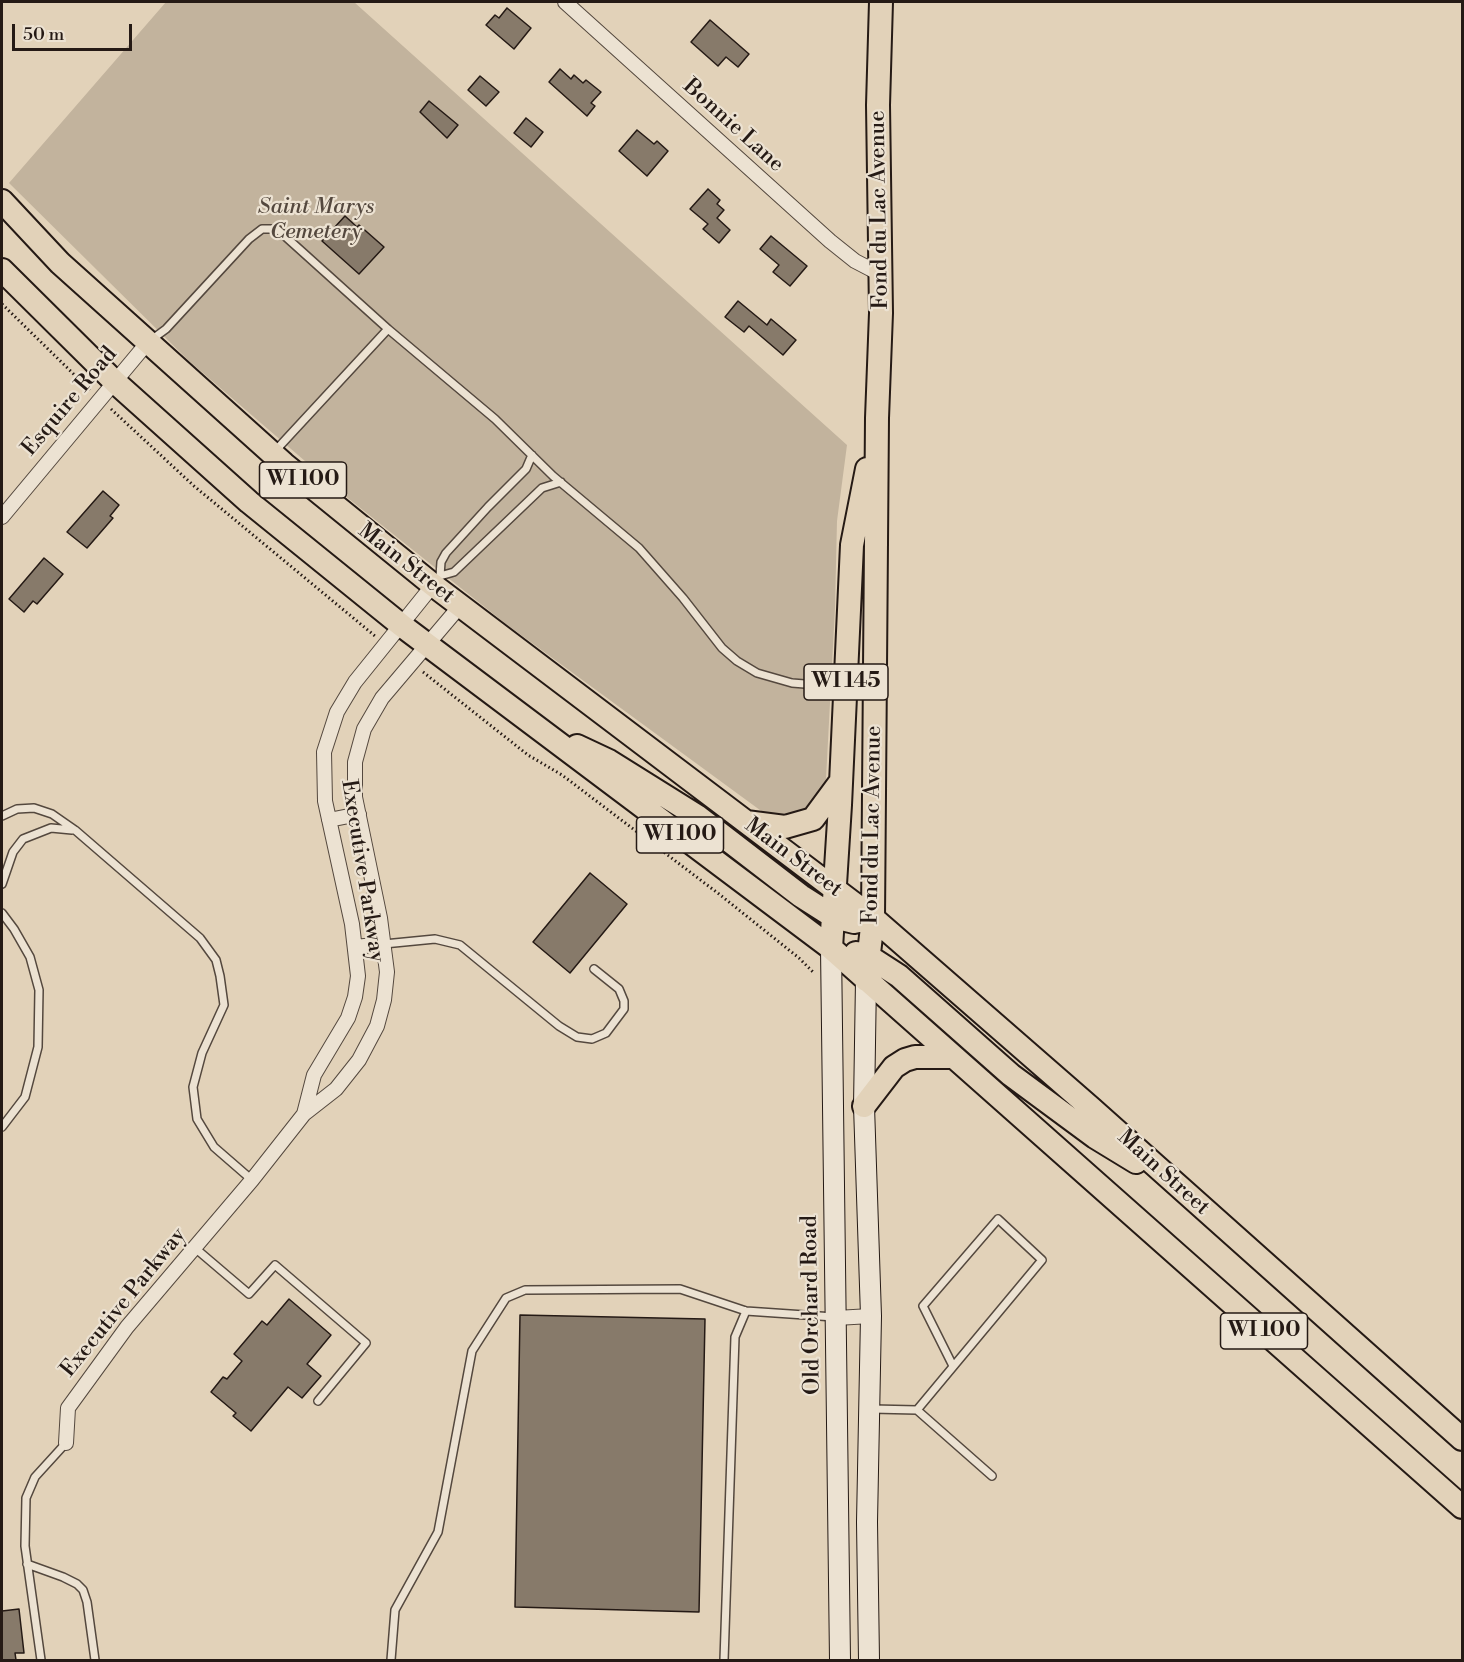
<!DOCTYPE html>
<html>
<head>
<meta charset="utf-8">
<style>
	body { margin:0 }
	#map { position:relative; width:1464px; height:1662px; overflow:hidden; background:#e2d2b9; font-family:"Libre Bodoni",serif }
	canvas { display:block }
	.frame { position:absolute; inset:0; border:3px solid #251a15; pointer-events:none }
	.scale { position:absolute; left:12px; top:24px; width:120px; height:27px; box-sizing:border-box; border:3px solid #251a15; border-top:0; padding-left:8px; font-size:18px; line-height:21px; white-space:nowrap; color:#251a15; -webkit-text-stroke:4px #ece2d2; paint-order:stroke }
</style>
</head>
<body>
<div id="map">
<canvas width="1464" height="1662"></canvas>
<div class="frame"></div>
<div class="scale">50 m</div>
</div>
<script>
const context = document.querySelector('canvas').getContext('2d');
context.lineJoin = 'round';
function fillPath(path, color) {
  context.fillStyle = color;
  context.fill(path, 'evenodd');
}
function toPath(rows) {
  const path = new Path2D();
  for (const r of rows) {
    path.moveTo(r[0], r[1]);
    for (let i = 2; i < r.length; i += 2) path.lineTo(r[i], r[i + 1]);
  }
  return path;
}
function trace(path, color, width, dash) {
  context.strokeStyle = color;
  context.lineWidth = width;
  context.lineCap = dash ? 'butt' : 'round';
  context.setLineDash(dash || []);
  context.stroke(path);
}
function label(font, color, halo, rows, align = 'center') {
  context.font = font + ' "Libre Bodoni",serif';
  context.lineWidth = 4.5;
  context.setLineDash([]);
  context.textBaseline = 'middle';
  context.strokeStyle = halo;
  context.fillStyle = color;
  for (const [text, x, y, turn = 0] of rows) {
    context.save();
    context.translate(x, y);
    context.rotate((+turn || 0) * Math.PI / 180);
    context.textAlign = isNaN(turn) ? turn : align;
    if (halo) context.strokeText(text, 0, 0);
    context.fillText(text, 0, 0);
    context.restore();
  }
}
fillPath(toPath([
	[166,2,354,2,847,445,837,521,835,608,826,779,821,794,812,809,780,818,764,813,506,624,349,499,189,361,9,183]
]), '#c2b39d');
const building = toPath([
	[507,8,531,28,514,49,486,25,495,15,499,18,507,8],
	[710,20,749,54,738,67,726,57,718,66,691,42,710,20],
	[560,69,571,79,574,75,583,83,586,80,601,92,591,103,595,106,587,116,549,82,560,69],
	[480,76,499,92,486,106,468,90,480,76],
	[429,101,458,125,447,138,420,112,429,101],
	[526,118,543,132,531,147,514,133,526,118],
	[637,130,654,144,657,141,668,151,647,176,619,151,637,130],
	[708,189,720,200,717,204,724,210,717,218,730,230,719,243,703,229,708,224,690,209,708,189],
	[345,216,357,227,359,225,384,247,359,274,322,241,345,216],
	[771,236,807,266,790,286,773,272,779,265,760,249,771,236],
	[738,301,767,325,771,319,796,340,783,355,749,326,744,332,725,317,738,301],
	[103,491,119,505,110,516,113,518,87,548,67,532,103,491],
	[44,558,63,574,37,604,33,601,24,612,9,599,44,558],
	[590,873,627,904,570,973,533,942,590,873],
	[289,1299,331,1335,307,1364,321,1376,302,1398,288,1387,251,1431,233,1416,236,1413,211,1392,223,1377,227,1379,242,1361,234,1354,262,1321,267,1325,289,1299],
	[520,1315,705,1319,699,1612,515,1607,520,1315],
	[19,1609,24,1653,15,1653,16,1660,2,1660,2,1611,19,1609]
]);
fillPath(building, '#877a6a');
trace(building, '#251a15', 1.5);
const lane = toPath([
	[151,340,166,329,249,239,262,229,277,229,388,329,495,419,553,476,639,548,683,598,722,648,737,661,757,673,792,683,843,687],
	[276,450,388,329],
	[440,576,454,572,542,488,561,482],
	[436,581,440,576,441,562,446,553,488,507,526,469,532,455],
	[2,816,17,809,34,808,52,814,75,830,200,938,216,960,220,976,224,1005,202,1053,193,1087,197,1119,214,1147,252,1180],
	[2,884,13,852,23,839,51,828,72,830],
	[2,913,14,929,30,957,39,990,38,1047,25,1097,2,1127],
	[384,944,435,939,460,945,559,1026,577,1037,592,1039,606,1033,624,1009,624,1001,619,989,594,969],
	[195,1248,249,1294,275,1265,366,1343,318,1401],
	[872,1409,917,1410,992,1476],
	[917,1410,1042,1260,998,1219,923,1306,953,1366],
	[27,1564,63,1577,77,1584,83,1590,87,1602,95,1660],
	[41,1660,25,1546,26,1498,35,1477,66,1443],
	[391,1660,395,1610,438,1532,472,1351,506,1298,525,1290,680,1289,746,1311,834,1317],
	[724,1660,735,1337,746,1311]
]);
const street = toPath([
	[565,2,830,241,855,261,880,274],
	[2,517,148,342],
	[329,820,359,814],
	[355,947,384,944],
	[304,1114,314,1075,348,1018,355,997,358,976,352,924,325,801,324,752,337,712,355,682,433,585],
	[836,1318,871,1316],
	[66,1443,68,1408,127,1327,252,1180,304,1114,336,1089,359,1060,377,1026,384,1000,387,972,380,918,355,797,355,762,364,729,382,698,460,606]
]);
const secondary = toPath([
	[831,948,840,1660],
	[866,980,864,1106,871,1316,867,1522,869,1660]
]);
const primary = toPath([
	[2,201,60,263,284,464,433,585,873,918,1091,1108,1462,1439],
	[2,270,115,382,249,502,401,625,831,948,1462,1507],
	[577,746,609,761,697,816,801,896,834,917,854,922,873,918],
	[746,822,785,827,813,819,841,781],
	[831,948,840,805,852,545,867,469],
	[856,953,868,956,899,976,1011,1075,1095,1137,1136,1162],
	[866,980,873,918,877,418,881,313,878,105,881,2],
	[864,1106,894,1067,905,1060,915,1057,953,1057]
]);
trace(lane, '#54483e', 10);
trace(street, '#54483e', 16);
trace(secondary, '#251a15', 22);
trace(primary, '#251a15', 26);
trace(toPath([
	[2,304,91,391],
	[111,409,194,486,375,636],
	[423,672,528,755,562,775,719,894,799,958,814,973]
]), '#251a15', 3, [1.5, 3]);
trace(lane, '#ece2d2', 7);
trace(street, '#ece2d2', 14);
trace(secondary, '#ece2d2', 20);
trace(primary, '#e2d2b9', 22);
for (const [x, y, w] of [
	[303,480,87],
	[846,682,84],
	[680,835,87],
	[1264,1331,87]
]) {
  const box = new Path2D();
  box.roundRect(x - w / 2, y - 18, w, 36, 4.5);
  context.fillStyle = '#ece2d2';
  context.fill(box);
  trace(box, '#251a15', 1.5);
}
label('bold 21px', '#251a15', null, [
	["WI 100",303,480],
	["WI 145",846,682],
	["WI 100",680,835],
	["WI 100",1264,1331]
]);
label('22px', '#251a15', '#ece2d2', [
	["Bonnie Lane",733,126,42],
	["Fond du Lac Avenue",880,210,-91],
	["Esquire Road",70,402,-50],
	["Main Street",406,564,38],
	["Fond du Lac Avenue",873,825,-89],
	["Main Street",793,858,37],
	["Executive Parkway",362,871,81],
	["Main Street",1163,1173,42],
	["Executive Parkway",124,1303,-51],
	["Old Orchard Road",812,1305,-91]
]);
label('italic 22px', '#54483e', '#ece2d2', [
	["Saint Marys",316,208],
	["Cemetery",316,233]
]);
</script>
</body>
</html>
